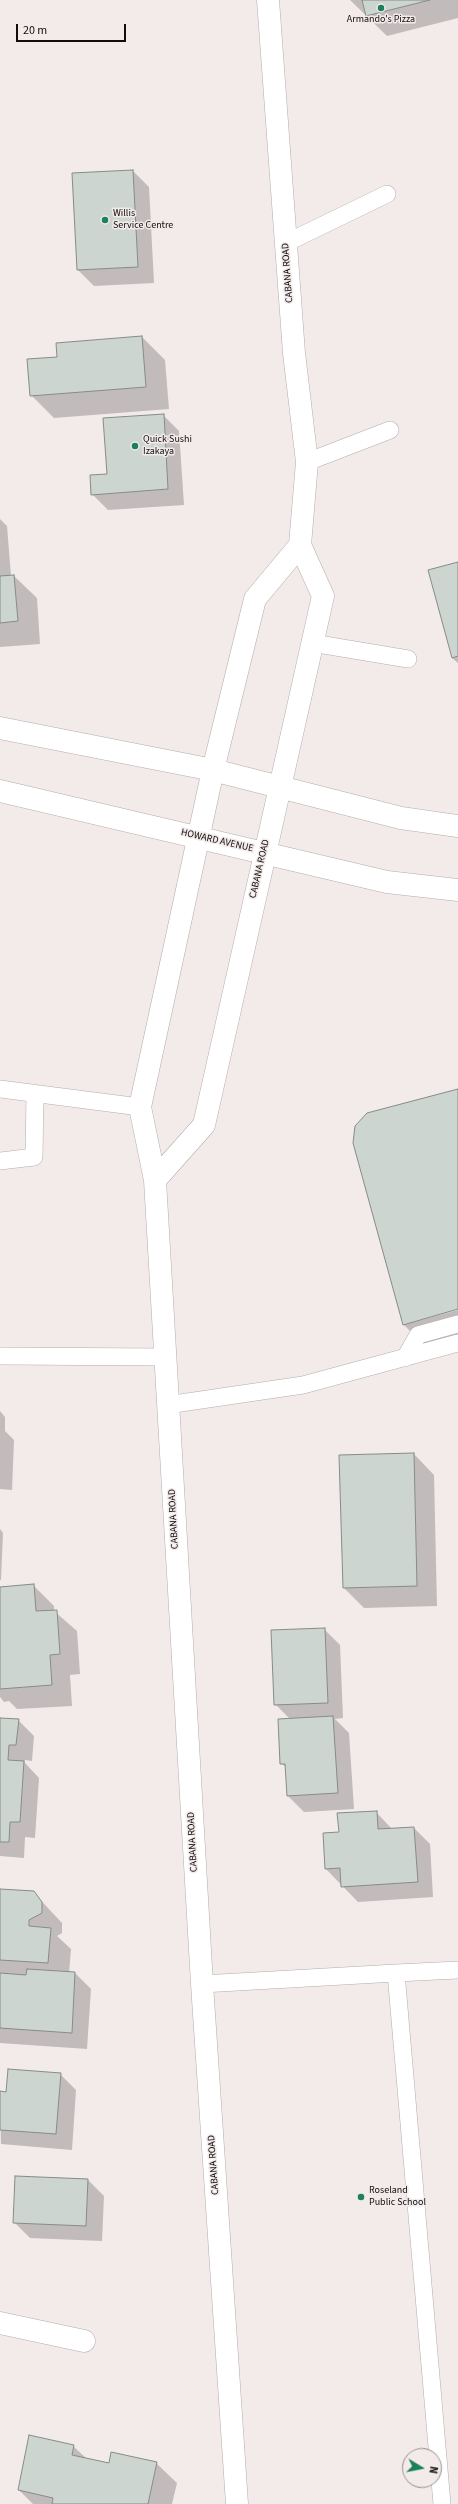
<!DOCTYPE html>
<html>
<head>
<meta charset="utf-8">
<style>
	body { margin:0 }
	#map { position:relative; width:458px; height:2504px; overflow:hidden; background:#f3eaea; font-family:"Source Sans 3",sans-serif }
	canvas { display:block }
	.north { position:absolute; left:402px; top:2448px; width:40px; height:40px; box-sizing:border-box; background:#f3eaea; border:1px solid #989292; border-radius:50%; rotate:100deg; font-size:11px; font-weight:700; line-height:16px; text-align:center; color:#100d0d }
	.north::after { content:''; display:block; margin:auto; width:14px; height:18px; background:#19815c; clip-path:polygon(50% 0,100% 100%,50% 72%,0 100%) }
	.scale { position:absolute; left:16px; top:24px; width:110px; height:18px; box-sizing:border-box; border:2px solid #100d0d; border-top:0; padding-left:5px; font-size:12px; line-height:14px; white-space:nowrap; color:#100d0d; -webkit-text-stroke:3px #f3eaea; paint-order:stroke }
</style>
</head>
<body>
<div id="map">
<canvas width="458" height="2504"></canvas>
<div class="north">N</div>
<div class="scale">20 m</div>
</div>
<script>
const context = document.querySelector('canvas').getContext('2d');
context.lineJoin = 'round';
function fillPath(path, color) {
  context.fillStyle = color;
  context.fill(path, 'evenodd');
}
function toPath(rows) {
  const path = new Path2D();
  for (const r of rows) {
    path.moveTo(r[0], r[1]);
    for (let i = 2; i < r.length; i += 2) path.lineTo(r[i], r[i + 1]);
  }
  return path;
}
function trace(path, color, width, dash) {
  context.strokeStyle = color;
  context.lineWidth = width;
  context.lineCap = dash ? 'butt' : 'round';
  context.setLineDash(dash || []);
  context.stroke(path);
}
function label(font, color, halo, rows, align = 'center') {
  context.font = font + ' "Source Sans 3",sans-serif';
  context.lineWidth = 3;
  context.setLineDash([]);
  context.textBaseline = 'middle';
  context.strokeStyle = halo;
  context.fillStyle = color;
  for (const [text, x, y, turn = 0] of rows) {
    context.save();
    context.translate(x, y);
    context.rotate((+turn || 0) * Math.PI / 180);
    context.textAlign = isNaN(turn) ? turn : align;
    if (halo) context.strokeText(text, 0, 0);
    context.fillText(text, 0, 0);
    context.restore();
  }
}
fillPath(toPath([
	[350,0,458,0,458,18,387,36],
	[133,171,149,187,154,283,94,286,78,270],
	[142,337,165,360,169,409,54,418,31,395,58,358],
	[163,415,179,431,184,505,108,510,92,494],
	[0,519,7,526,11,576,14,576,37,598,40,644,0,647],
	[458,563,458,663,452,658],
	[458,1090,458,1308,413,1321,414,1322,458,1310,458,1338,426,1347,403,1324],
	[0,1411,5,1417,5,1431,14,1440,12,1490,0,1489],
	[414,1454,434,1475,437,1606,364,1608,344,1588],
	[0,1529,3,1533,1,1580,0,1580],
	[33,1585,54,1606,54,1611,77,1631,80,1674,70,1675,72,1706,17,1709,9,1701,4,1702,0,1697,0,1588],
	[324,1629,340,1645,343,1718,335,1719,349,1733,354,1809,304,1812,288,1796,287,1768,281,1763,291,1720,275,1704],
	[0,1719,18,1720,34,1736,32,1761,25,1760,25,1763,39,1778,35,1838,25,1837,24,1858,0,1856],
	[376,1812,392,1829,414,1828,430,1844,433,1897,358,1902,326,1869,340,1833],
	[0,1890,33,1892,62,1923,62,1933,57,1936,71,1949,69,1973,75,1973,91,1989,87,2049,0,2043],
	[60,2074,76,2090,72,2150,1,2144,0,2092,7,2093],
	[88,2180,104,2196,102,2241,30,2238,14,2222],
	[73,2446,87,2459,110,2464,156,2463,177,2483,172,2504,33,2504,19,2490]
]), '#0003');
const building = toPath([
	[362,0,430,0,366,16,362,0],
	[133,170,138,267,77,270,72,173,133,170],
	[142,336,146,387,30,396,27,359,57,357,56,343,142,336],
	[164,414,168,489,91,495,90,475,107,474,103,418,164,414],
	[458,562,458,656,452,658,428,570,458,562],
	[14,575,18,621,0,623,0,576,14,575],
	[458,1089,458,1309,403,1325,353,1143,355,1126,367,1113,458,1089],
	[414,1453,417,1586,343,1588,339,1455,414,1453],
	[34,1584,36,1611,57,1610,60,1654,50,1655,52,1685,0,1689,0,1587,34,1584],
	[325,1628,328,1703,274,1705,271,1630,325,1628],
	[333,1716,338,1793,287,1796,285,1764,280,1764,278,1719,333,1716],
	[0,1718,19,1719,16,1745,9,1745,8,1760,24,1761,20,1822,10,1822,9,1842,0,1842,0,1718],
	[377,1811,378,1829,414,1827,418,1882,341,1887,340,1868,325,1869,323,1833,339,1832,337,1813,377,1811],
	[0,1889,34,1891,42,1902,42,1913,29,1920,29,1926,51,1928,48,1963,0,1960,0,1889],
	[27,1969,75,1972,72,2033,0,2028,0,1973,26,1975,27,1969],
	[8,2069,61,2073,56,2134,0,2130,0,2091,6,2092,8,2069],
	[15,2176,88,2179,86,2226,13,2223,15,2176],
	[29,2435,74,2445,72,2455,109,2463,111,2452,157,2462,148,2504,52,2504,53,2498,18,2490,29,2435]
]);
fillPath(building, '#cdd5d1');
trace(building, '#858c88', 1);
const service = toPath([
	[286,243,387,194],
	[307,462,390,430],
	[312,643,408,659],
	[0,1089,140,1107],
	[0,1161,34,1157,35,1093],
	[0,1356,165,1357],
	[405,1358,418,1335,458,1324],
	[167,1405,303,1385,458,1343],
	[396,1973,458,1970],
	[202,1984,396,1973,442,2504]
]);
const minor = toPath([
	[0,2323,84,2341]
]);
const tertiary = toPath([
	[0,728,213,770,401,818,458,826],
	[0,791,387,882,458,890]
]);
const secondary = toPath([
	[155,1180,204,1125,323,596,300,545,307,462,294,353,268,0],
	[237,2504,202,1984,155,1180,140,1107,213,770,255,599,300,545]
]);
trace(service, '#b5acac', 18);
trace(minor, '#b5acac', 23);
trace(tertiary, '#b5acac', 23);
trace(secondary, '#b5acac', 23);
trace(service, '#fff', 17);
trace(minor, '#fff', 22);
trace(tertiary, '#fff', 22);
trace(secondary, '#fff', 22);
for (const [x, y, r, color] of [
	[381,8,4,"#19815c"],
	[105,220,4,"#19815c"],
	[135,446,4,"#19815c"],
	[361,2197,4,"#19815c"]
]) {
  const dot = new Path2D();
  dot.arc(x, y, r, 0, 2 * Math.PI);
  context.fillStyle = color;
  context.fill(dot);
  trace(dot, '#f3eaea', 1.5);
}
label('10px', '#100d0d', '#f3eaea', [
	["Armando's Pizza",381,20,"center"],
	["Willis",113,214],
	["Service Centre",113,226],
	["Quick Sushi",143,440],
	["Izakaya",143,452],
	["Roseland",369,2191],
	["Public School",369,2203]
], 'left');
label('10px', '#100d0d', '#f3eaea', [
	["CABANA ROAD",288,273,-94],
	["HOWARD AVENUE",217,841,13],
	["CABANA ROAD",260,869,-77],
	["CABANA ROAD",174,1519,-93],
	["CABANA ROAD",193,1842,-93],
	["CABANA ROAD",214,2165,-94]
]);
</script>
</body>
</html>
